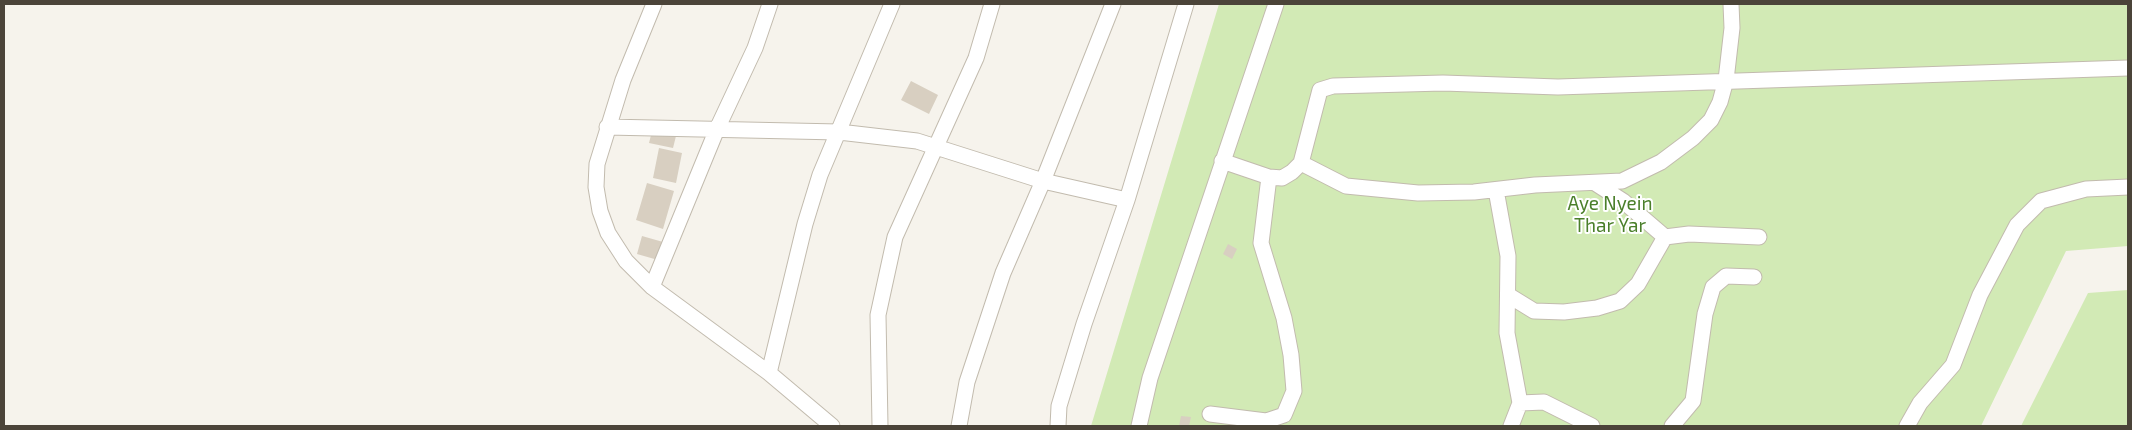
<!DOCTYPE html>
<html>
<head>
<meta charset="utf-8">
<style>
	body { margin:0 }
	#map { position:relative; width:2132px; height:430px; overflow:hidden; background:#f6f3ec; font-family:"Exo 2",sans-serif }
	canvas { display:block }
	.frame { position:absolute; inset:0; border:5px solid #4b4439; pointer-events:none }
</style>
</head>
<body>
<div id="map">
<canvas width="2132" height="430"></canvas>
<div class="frame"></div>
</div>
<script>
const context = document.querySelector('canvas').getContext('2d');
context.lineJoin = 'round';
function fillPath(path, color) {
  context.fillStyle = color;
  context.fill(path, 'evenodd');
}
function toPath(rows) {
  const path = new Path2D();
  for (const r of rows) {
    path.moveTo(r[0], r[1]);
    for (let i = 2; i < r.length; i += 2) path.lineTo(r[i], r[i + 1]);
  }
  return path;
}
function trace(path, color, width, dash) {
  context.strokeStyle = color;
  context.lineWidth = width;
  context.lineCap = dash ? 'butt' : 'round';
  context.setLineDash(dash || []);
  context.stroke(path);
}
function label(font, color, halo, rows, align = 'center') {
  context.font = font + ' "Exo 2",sans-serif';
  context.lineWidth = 4;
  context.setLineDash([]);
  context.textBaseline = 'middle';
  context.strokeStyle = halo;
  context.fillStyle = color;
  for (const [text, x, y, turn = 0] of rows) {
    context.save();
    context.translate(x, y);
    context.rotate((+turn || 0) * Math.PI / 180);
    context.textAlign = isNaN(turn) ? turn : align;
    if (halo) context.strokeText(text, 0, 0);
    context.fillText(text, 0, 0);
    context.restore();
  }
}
fillPath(toPath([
	[1219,4,2128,4,2128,246,2066,251,1981,426,1091,426],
	[2128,290,2128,426,2021,426,2088,293]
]), '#d2eab5');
fillPath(toPath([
	[911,81,938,95,929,114,901,100],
	[652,131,676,136,673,148,649,143],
	[659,148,682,153,676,183,653,178],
	[647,183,674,191,663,229,636,220],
	[642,236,663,242,658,260,637,254],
	[1228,244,1237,249,1232,259,1223,254],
	[1181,416,1191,417,1189,426,1179,426]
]), '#d8cfc1');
const minor = toPath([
	[654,4,623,80,597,164,596,187,600,211,608,233,626,261,652,287,769,373,832,426],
	[607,127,839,132,917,141,1043,181,1127,200],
	[1222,161,1269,177,1282,178,1292,172,1301,163,1346,186,1418,193,1474,192,1535,185,1622,181,1661,162,1693,138,1711,120,1720,102,1726,80,1732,28,1731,4],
	[1301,163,1320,90,1333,86,1443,83,1558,87,2128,68],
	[1595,183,1623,201,1665,237,1689,234,1759,237],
	[1496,190,1508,256,1507,333,1520,403,1511,426],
	[652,287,717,129,755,48,770,4],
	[1508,295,1534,311,1564,312,1597,308,1620,301,1638,284,1665,237],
	[769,373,805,224,820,175,892,4],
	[1520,403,1544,402,1592,426],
	[1210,414,1266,421,1284,415,1294,391,1291,355,1284,318,1261,243,1269,177],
	[880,426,878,315,895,237,976,58,992,4],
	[959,426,967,382,1003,273,1043,181,1113,4],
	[1058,426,1059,406,1084,324,1127,200,1186,4],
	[1139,426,1150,378,1276,4],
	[1672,426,1693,401,1705,314,1713,287,1726,276,1754,277],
	[1907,426,1920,403,1953,365,1980,295,2017,225,2041,201,2086,189,2128,187]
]);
trace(minor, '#c2bbae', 17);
trace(minor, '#fff', 15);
label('19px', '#4a7f2a', '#fff', [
	["Aye Nyein",1610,204],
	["Thar Yar",1610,226]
]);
</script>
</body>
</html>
